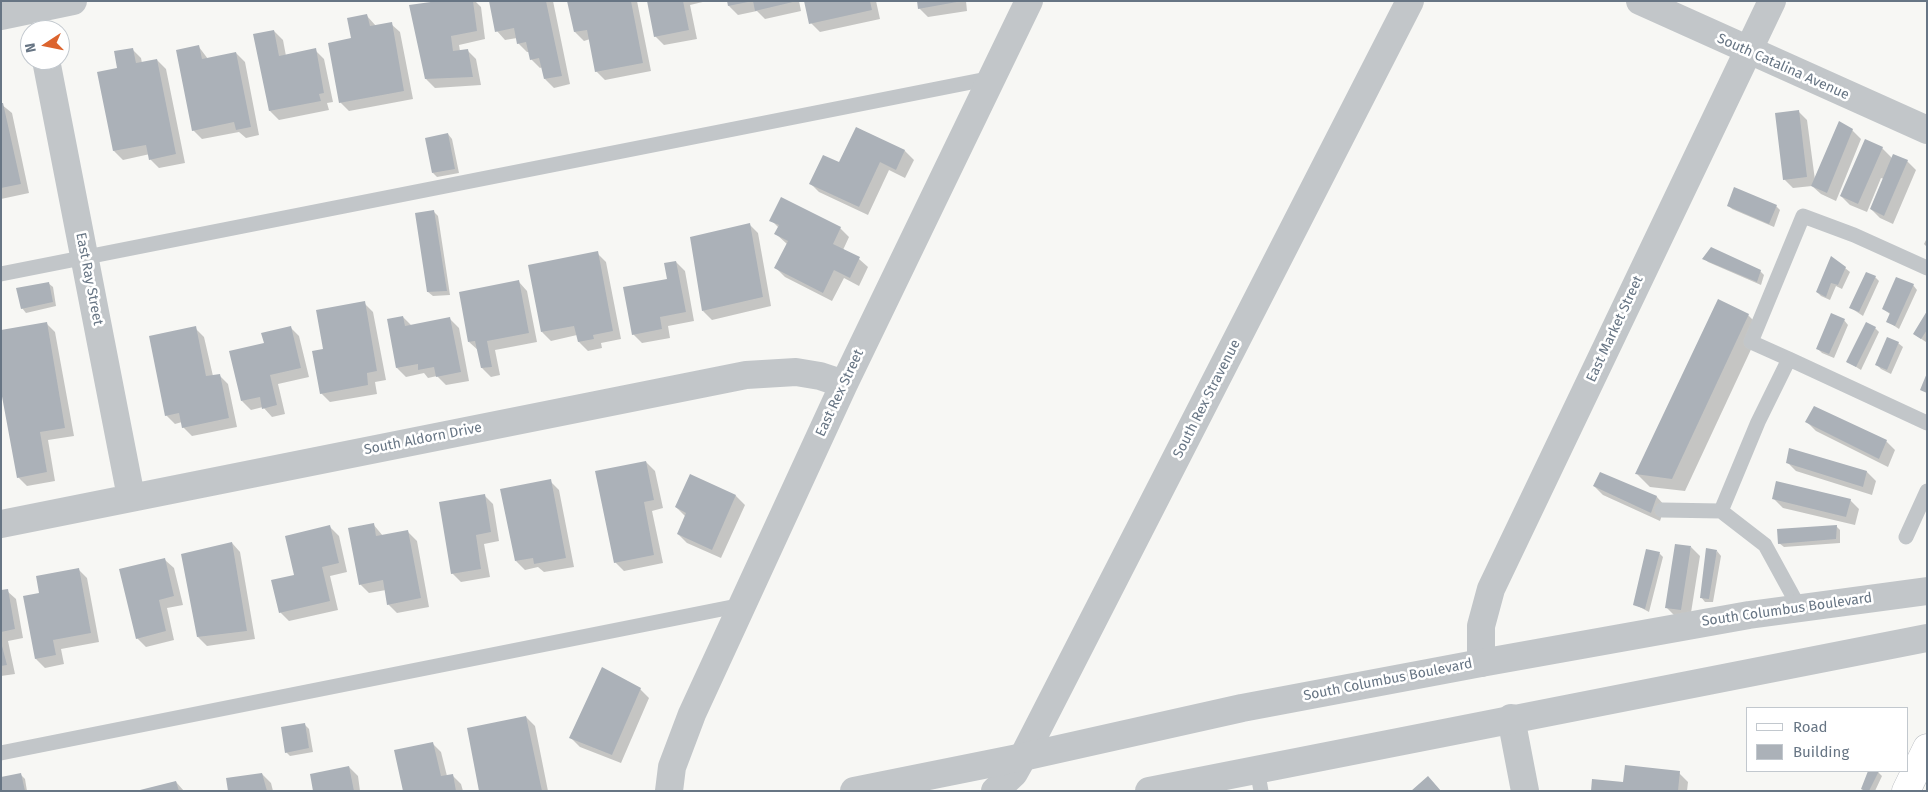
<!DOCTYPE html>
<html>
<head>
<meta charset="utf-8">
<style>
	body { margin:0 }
	#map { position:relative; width:1928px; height:792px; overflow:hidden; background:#f7f7f4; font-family:"Fira Sans",sans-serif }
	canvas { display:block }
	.frame { position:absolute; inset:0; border:2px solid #677584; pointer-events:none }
	.legend { position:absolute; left:1746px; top:707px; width:162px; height:65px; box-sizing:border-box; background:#fff; border:1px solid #c2c8ce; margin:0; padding:6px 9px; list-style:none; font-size:15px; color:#677584 }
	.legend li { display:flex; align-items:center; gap:10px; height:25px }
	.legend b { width:25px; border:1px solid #c2c8ce }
	.north { position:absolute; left:20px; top:20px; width:50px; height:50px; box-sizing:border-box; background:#fff; border:1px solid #c2c8ce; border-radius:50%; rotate:259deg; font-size:14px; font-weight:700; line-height:20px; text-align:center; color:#677584 }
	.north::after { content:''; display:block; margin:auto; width:18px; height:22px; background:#dc642e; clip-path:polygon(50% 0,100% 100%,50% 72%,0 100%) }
</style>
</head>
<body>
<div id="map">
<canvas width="1928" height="792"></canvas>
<div class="frame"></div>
<ul class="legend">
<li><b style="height:6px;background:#fff"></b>Road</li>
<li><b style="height:14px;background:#abb1b8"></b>Building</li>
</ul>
<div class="north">N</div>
</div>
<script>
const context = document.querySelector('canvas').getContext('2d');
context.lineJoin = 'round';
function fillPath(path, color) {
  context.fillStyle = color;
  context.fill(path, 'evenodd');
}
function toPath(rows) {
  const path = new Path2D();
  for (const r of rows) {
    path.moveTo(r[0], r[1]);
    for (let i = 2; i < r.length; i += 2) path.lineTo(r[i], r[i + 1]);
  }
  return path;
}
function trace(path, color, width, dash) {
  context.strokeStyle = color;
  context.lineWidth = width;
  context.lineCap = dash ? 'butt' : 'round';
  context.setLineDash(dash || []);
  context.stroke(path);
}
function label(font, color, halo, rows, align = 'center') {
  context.font = font + ' "Fira Sans",sans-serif';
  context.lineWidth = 5;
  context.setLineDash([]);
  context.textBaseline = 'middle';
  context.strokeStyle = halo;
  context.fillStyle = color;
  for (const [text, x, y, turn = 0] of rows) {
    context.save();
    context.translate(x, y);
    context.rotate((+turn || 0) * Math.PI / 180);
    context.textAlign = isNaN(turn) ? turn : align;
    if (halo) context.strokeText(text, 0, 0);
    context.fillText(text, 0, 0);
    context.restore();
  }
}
fillPath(toPath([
	[447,1,475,1,481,7,485,39,459,45,460,51,467,50,476,59,481,85,435,88,426,79],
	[490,1,553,1,570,84,554,88,545,79,543,67,540,68,531,59,530,52,527,52,518,43,517,38,505,40,497,31],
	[569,1,637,1,651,71,605,80,596,71,590,39,584,41,575,32],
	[649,1,707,1,690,5,697,39,664,45,655,36],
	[728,1,799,1,801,11,765,19,757,11,738,15,729,6],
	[806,1,876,1,880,19,820,32,811,23],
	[918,1,966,1,967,11,928,17,919,8],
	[367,16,376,26,391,24,400,32,413,99,349,111,340,102,352,39],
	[274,31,283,40,286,56,315,50,324,59,333,102,327,103,329,110,279,120,270,111],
	[199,47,208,59,236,53,245,62,259,135,246,138,239,132,202,139,193,130],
	[132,49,141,58,142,63,157,60,166,69,185,163,159,168,150,159,150,154,123,160,114,151,98,73,119,69],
	[1,104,12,113,29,193,1,199],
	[1798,111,1807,120,1815,180,1852,130,1861,139,1836,201,1821,194,1812,186,1793,188,1784,179],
	[857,128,905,151,914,160,905,178,889,170,868,215,819,192,810,183,839,164],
	[448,134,452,139,459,173,437,177,433,173],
	[1882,148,1892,158,1907,161,1916,170,1893,224,1880,218,1871,209,1884,179,1881,178,1867,212,1850,205,1841,196],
	[1728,205,1776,206,1780,210,1774,227,1732,209],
	[434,212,438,216,450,295,433,296,428,292],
	[771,220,840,228,849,237,843,250,859,259,868,267,859,286,844,278,832,301,785,277,776,268,787,244,776,234,779,228],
	[749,224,758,233,771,306,712,320,703,311],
	[1927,238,1927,247,1924,244],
	[597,253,606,262,621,339,601,343,602,348,588,351,579,342,577,335,551,341,542,332],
	[1704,258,1760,271,1764,275,1761,285,1708,262],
	[676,262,685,271,694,321,668,326,670,338,642,343,633,334,668,280],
	[1845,268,1850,272,1842,289,1836,286,1830,300,1821,296,1817,292],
	[1875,277,1879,281,1863,316,1851,308],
	[519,282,527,291,537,342,495,350,500,375,491,377,482,368,479,351,469,342],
	[48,283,53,287,56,306,26,313,22,308],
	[1913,285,1917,290,1899,329,1887,321,1890,314,1883,309],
	[364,303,373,312,386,380,375,382,377,394,330,402,321,393,325,350],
	[1927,313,1927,341,1926,342,1914,334],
	[1748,315,1761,328,1685,491,1650,487,1637,474],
	[403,317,412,326,450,319,459,328,469,381,446,385,437,376,428,378,424,373,406,377,397,368],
	[1844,320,1848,325,1834,358,1822,353,1818,349],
	[46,323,55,332,74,436,48,440,55,481,27,486,18,477],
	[290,327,299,336,309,377,278,384,285,414,272,417,263,407,251,410,242,401,265,344],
	[195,328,204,337,213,376,219,375,228,384,237,427,192,436,183,427,182,422,175,424,166,415],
	[1875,328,1879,332,1861,370,1848,362],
	[1898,343,1903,347,1891,374,1881,369,1877,365],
	[1807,422,1886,441,1895,450,1888,467,1816,431],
	[1790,450,1867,472,1876,481,1872,495,1796,471,1787,462],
	[646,462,655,471,663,508,652,511,663,563,624,571,615,562],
	[690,476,736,496,745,505,721,558,687,543,678,534,686,517,676,507],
	[550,481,559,490,574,567,544,572,538,567,525,570,516,561],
	[1594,486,1657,497,1665,506,1660,521,1603,495],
	[484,495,493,504,499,541,484,544,490,577,461,582,452,573],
	[1774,499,1850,500,1859,509,1855,525,1783,508],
	[373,524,383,536,408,532,417,541,429,607,397,613,388,604,386,590,369,593,360,584],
	[1836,526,1840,530,1840,543,1784,547,1779,543],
	[330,527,339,536,347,572,330,576,338,610,289,621,280,612,296,576],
	[232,543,240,552,255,639,207,646,198,637],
	[1691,547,1700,556,1690,619,1675,616,1666,607],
	[1717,551,1721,556,1713,602,1705,602,1701,597],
	[1659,553,1663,557,1649,612,1634,604],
	[165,560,174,568,183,605,167,608,174,640,146,647,137,638],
	[78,569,87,578,99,642,61,649,64,664,45,668,36,659,25,597,40,594],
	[7,591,16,599,23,638,8,641,15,674,1,676,1,592],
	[640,689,649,698,621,763,580,747,571,738],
	[526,717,535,726,548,791,481,791],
	[305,725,309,729,313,752,290,756,286,752],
	[432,743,441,752,447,776,452,775,461,784,463,791,404,791],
	[349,767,358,776,360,791,315,791],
	[1870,771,1877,771,1882,776,1875,791,1863,789],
	[1679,773,1688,782,1687,791,1592,791],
	[262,774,271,783,273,791,230,791],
	[21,775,25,779,27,791,1,791],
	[176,782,184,791,143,791]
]), '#0003');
fillPath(toPath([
	[438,1,473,1,477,31,451,36,453,51,468,49,473,77,425,79,409,5],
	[489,1,546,1,562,76,544,79,539,58,530,60,526,42,517,44,514,28,495,32],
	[567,1,631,1,643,63,595,72,587,30,574,32],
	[647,1,683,1,689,30,654,37],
	[727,1,748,1,748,2,728,6],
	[753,1,793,1,793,2,755,11],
	[804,1,870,1,872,10,809,24],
	[917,1,957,1,957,2,918,9],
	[367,14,370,26,392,22,404,91,339,103,328,43,351,38,347,18],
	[274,30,279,56,316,48,324,93,319,94,321,101,269,111,253,34],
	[199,45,202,59,236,52,251,127,236,130,234,122,192,131,176,50],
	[133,48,136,63,157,59,176,154,149,160,146,145,113,151,97,72,117,68,114,51],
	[1,103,3,103,21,184,1,188],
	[1799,110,1807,177,1783,180,1775,113],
	[1839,121,1853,129,1827,193,1811,186],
	[856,127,905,150,896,170,880,162,859,207,809,184,823,155,839,162],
	[448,133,455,169,432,173,425,138],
	[1865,139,1883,147,1858,204,1840,196],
	[1893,154,1908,160,1884,216,1870,209],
	[1734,187,1777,205,1769,224,1727,206],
	[781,197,841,227,833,244,860,257,850,278,834,270,823,293,774,268,788,241,774,234,779,225,769,221],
	[434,210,447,291,427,292,415,213],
	[750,223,763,297,702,311,690,237],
	[1711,247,1761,270,1757,282,1702,259],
	[598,251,613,331,593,335,594,339,578,342,574,326,541,332,528,265],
	[1831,256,1846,267,1838,285,1831,283,1826,297,1816,292],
	[676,261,686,312,660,317,662,329,632,335,623,287,667,279,664,263],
	[1866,272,1876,276,1859,312,1849,308],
	[1896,277,1914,284,1895,326,1886,322,1890,313,1882,309],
	[519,280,529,333,487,341,492,367,481,368,475,341,468,342,459,292],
	[49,282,53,302,21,309,16,288],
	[1718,299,1749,314,1672,479,1635,474],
	[365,301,377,371,367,373,368,385,320,394,312,351,323,349,316,310],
	[1927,311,1927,330,1921,339,1913,334],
	[1831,313,1845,319,1829,354,1816,349],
	[403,316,405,326,450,317,461,372,436,377,434,367,418,370,418,364,396,368,387,319],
	[47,322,65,428,40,432,47,472,17,478,1,391,1,330],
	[1866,322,1876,327,1856,367,1846,362],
	[196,326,206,376,220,374,229,418,182,428,179,413,165,416,149,336],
	[291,326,301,368,270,375,277,405,262,409,260,397,241,401,229,351,264,343,261,333],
	[1887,337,1899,342,1887,370,1875,365],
	[1927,373,1927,393,1920,390],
	[1814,406,1887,440,1879,459,1805,422],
	[1789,448,1867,471,1863,487,1786,463],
	[646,461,654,500,644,502,654,555,614,563,595,471],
	[1600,472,1657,496,1651,513,1593,486],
	[690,474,736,495,712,550,677,534,686,513,675,507],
	[551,479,566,558,534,564,533,558,515,561,500,489],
	[1776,481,1851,499,1846,517,1772,499],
	[485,494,491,532,476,535,481,569,451,574,439,502],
	[374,523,376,536,408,530,421,598,387,605,383,580,359,585,348,528],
	[330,525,339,563,322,567,330,601,279,613,271,580,294,575,285,536],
	[1837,525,1836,539,1778,544,1777,529],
	[232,542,247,631,197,637,181,554],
	[1675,544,1691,546,1681,610,1665,608],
	[1706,548,1717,550,1709,599,1700,598],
	[1646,549,1660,552,1645,609,1633,605],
	[165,558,174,596,159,600,166,631,136,639,119,569],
	[79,568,91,633,53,640,56,655,35,659,23,596,39,593,36,576],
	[8,589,15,629,1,632,1,590],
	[1,642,7,665,1,666],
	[602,667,641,688,612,755,569,738],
	[526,716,542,791,479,791,467,728],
	[305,723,309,748,285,753,281,727],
	[433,742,441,776,453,774,456,791,403,791,394,750],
	[1625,765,1680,771,1678,791,1591,791,1592,779,1623,782],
	[349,766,354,791,313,791,310,774],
	[1868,771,1879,771,1869,791,1865,791,1861,789],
	[21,773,25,791,1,791,1,777],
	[262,773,267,791,228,791,226,778],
	[1428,776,1441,791,1411,791],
	[176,781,179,791,140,791,140,790]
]), '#abb1b8');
const secondary = toPath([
	[1906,791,1927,748]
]);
trace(secondary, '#b7bbc0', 29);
trace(toPath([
	[1,274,992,78],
	[1789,359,1927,423],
	[1662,510,1721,511],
	[1906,537,1927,491],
	[1800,609,1765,545,1721,511,1758,422,1789,359,1751,342,1803,216,1854,235,1927,268],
	[1,753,742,605],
	[1257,769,1261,791]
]), '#c2c6c9', 15);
trace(toPath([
	[1640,1,1927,130],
	[1,16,73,1],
	[46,60,131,497],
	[1,524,746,375,796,372,820,376,844,384],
	[1481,663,1481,626,1491,589,1772,1],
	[1511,718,1525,791],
	[669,791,672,767,692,714,844,384,1029,1],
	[995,791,1014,773,1023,757,1410,1]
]), '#c2c6c9', 28);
trace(toPath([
	[854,791,1023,757,1242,708,1481,663,1749,615,1927,591],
	[1149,791,1927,638]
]), '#c2c6c9', 28);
trace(secondary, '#fff', 28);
label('14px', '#677584', '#fff', [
	["South Catalina Avenue",1783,67,24],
	["East Ray Street",89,279,79],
	["East Market Street",1615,329,-65],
	["East Rex Street",840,393,-65],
	["South Rex Stravenue",1207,399,-63],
	["South Aldorn Drive",423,439,-11],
	["South Columbus Boulevard",1787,610,-8],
	["South Columbus Boulevard",1388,680,-11]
]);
</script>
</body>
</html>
